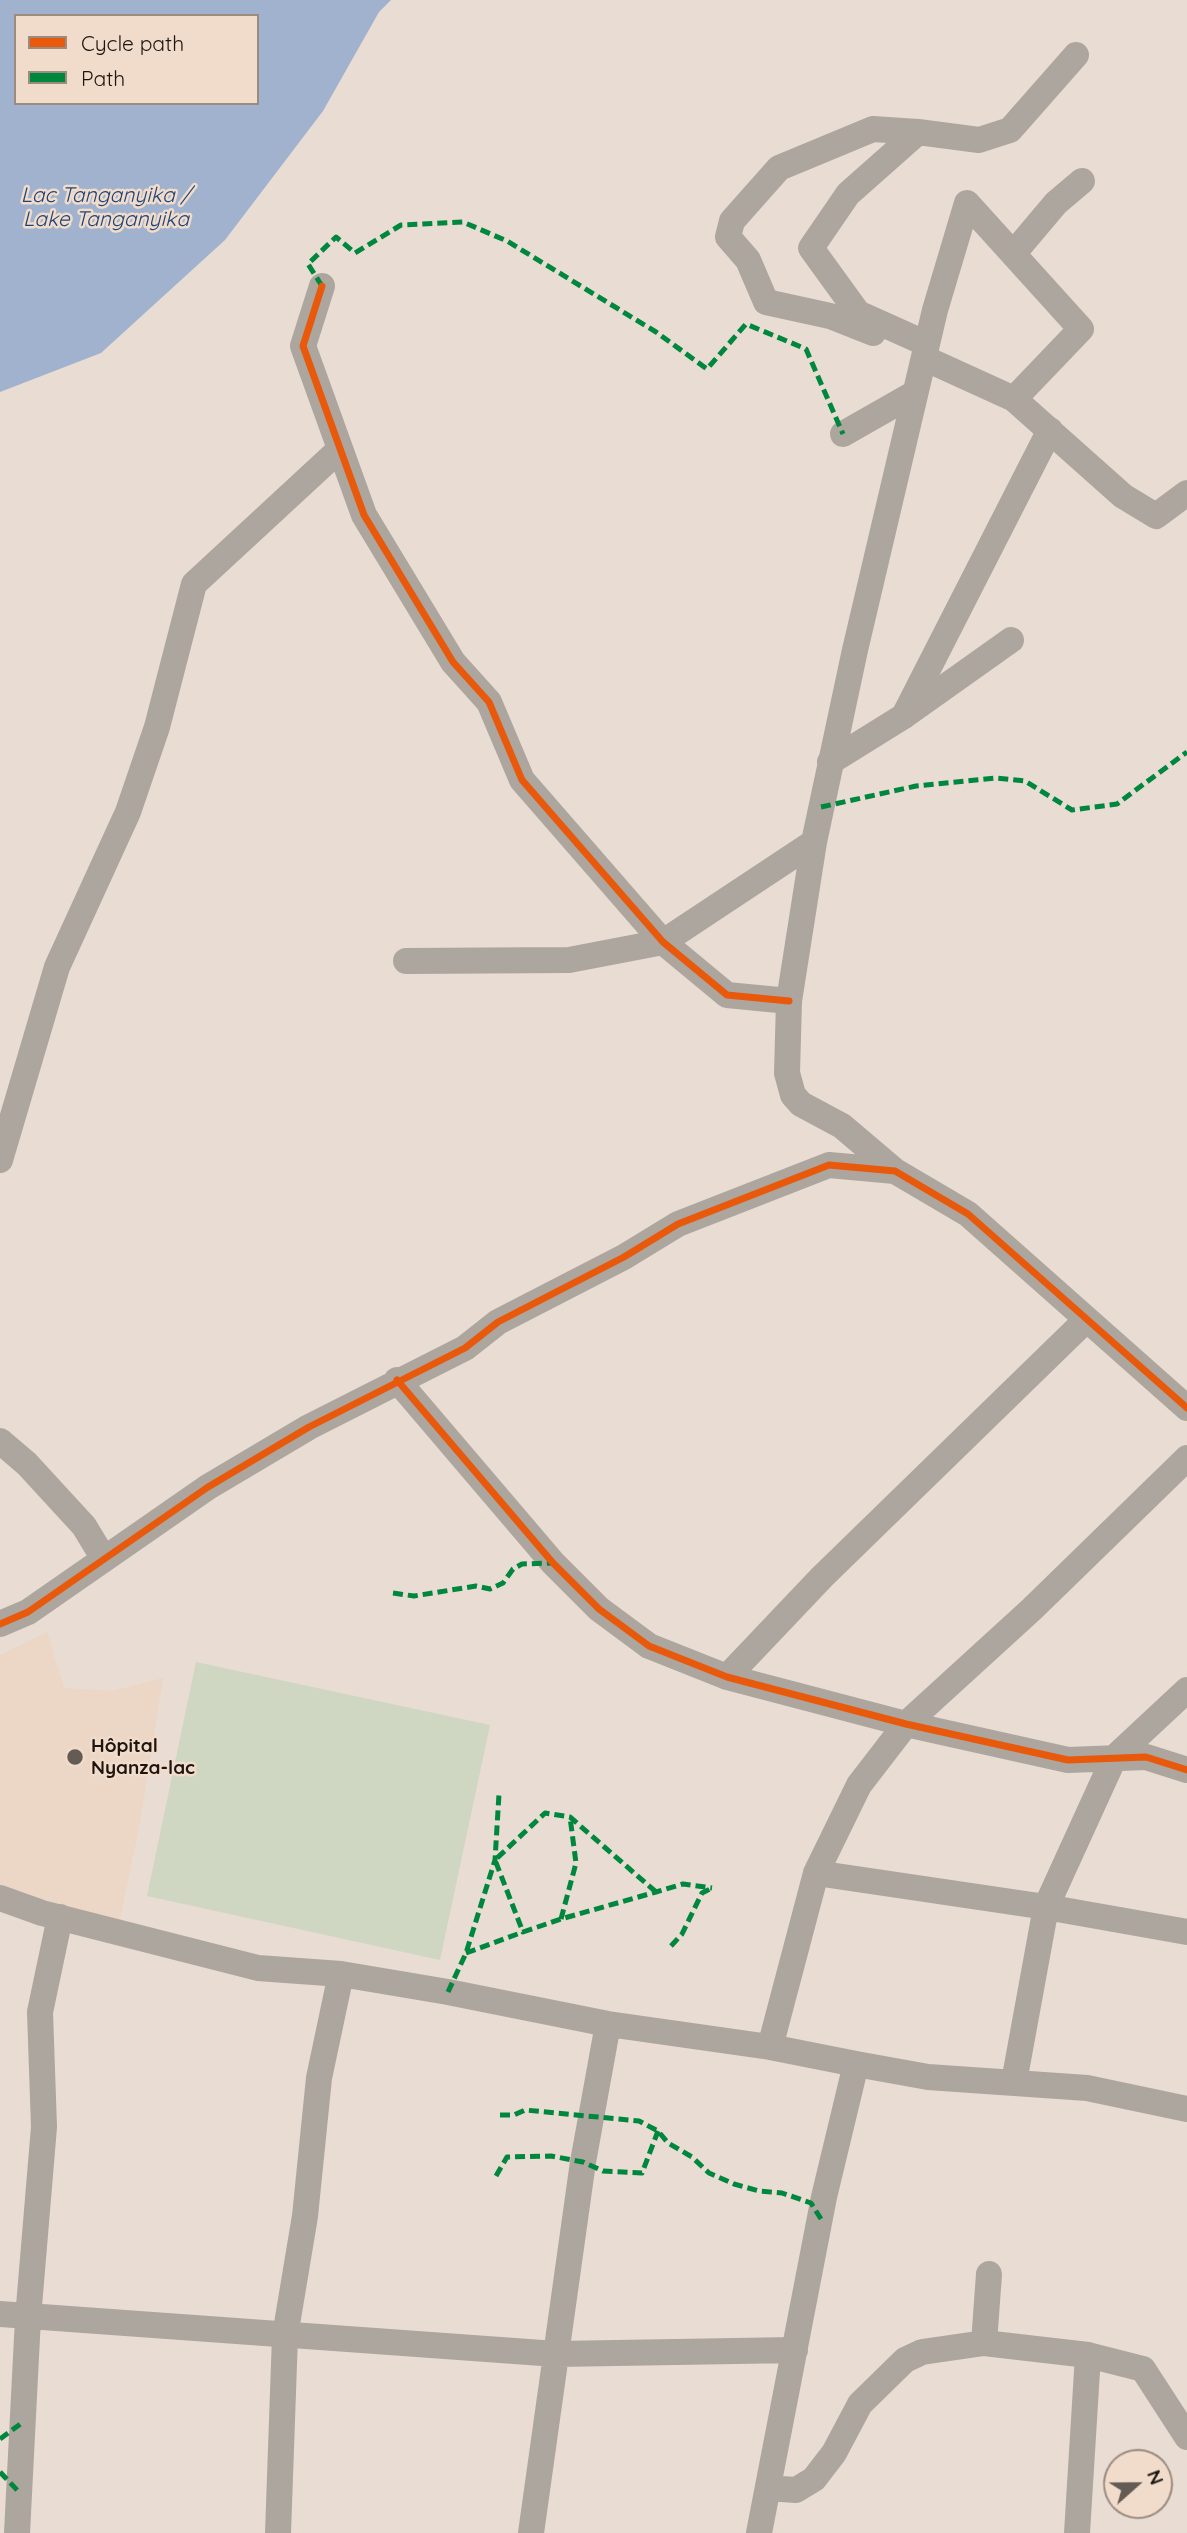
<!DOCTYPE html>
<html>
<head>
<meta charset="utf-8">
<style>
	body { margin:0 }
	#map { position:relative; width:1187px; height:2533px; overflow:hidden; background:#e8dcd3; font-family:Quicksand,sans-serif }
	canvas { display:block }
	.legend { position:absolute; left:14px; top:14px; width:245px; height:91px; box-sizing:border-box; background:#f1dbca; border:2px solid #9c8c80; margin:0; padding:9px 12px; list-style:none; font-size:21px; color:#1d1610 }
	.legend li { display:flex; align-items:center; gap:14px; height:35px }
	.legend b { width:35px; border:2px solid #9c8c80 }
	.north { position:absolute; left:1103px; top:2449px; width:70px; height:70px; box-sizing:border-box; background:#f1dbca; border:2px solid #9c8c80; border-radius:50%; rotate:69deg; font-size:19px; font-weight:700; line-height:28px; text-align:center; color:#1d1610 }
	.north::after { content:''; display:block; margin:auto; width:24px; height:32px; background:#645b54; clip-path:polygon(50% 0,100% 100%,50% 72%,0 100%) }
</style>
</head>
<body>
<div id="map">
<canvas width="1187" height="2533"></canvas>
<ul class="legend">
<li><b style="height:9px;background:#e8590c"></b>Cycle path</li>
<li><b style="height:9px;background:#00873e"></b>Path</li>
</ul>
<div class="north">N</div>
</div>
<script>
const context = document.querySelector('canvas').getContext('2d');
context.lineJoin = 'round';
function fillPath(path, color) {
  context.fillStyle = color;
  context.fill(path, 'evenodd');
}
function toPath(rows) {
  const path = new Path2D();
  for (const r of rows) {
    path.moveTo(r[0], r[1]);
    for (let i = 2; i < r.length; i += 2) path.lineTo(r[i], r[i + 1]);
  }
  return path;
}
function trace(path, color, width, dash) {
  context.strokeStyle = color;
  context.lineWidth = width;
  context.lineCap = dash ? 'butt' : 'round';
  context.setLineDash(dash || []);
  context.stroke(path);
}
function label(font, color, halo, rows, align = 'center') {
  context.font = font + ' Quicksand,sans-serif';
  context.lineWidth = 5;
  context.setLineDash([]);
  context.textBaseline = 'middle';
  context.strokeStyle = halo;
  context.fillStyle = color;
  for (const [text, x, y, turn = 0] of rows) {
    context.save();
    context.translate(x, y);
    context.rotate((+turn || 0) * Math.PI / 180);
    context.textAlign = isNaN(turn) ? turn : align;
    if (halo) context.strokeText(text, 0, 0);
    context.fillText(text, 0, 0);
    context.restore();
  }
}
fillPath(toPath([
	[47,1632,64,1688,112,1691,163,1678,140,1823,119,1923,0,1887,0,1655]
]), '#ecd6c6');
fillPath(toPath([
	[196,1662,490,1725,440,1960,147,1896]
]), '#cfd6c1');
fillPath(toPath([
	[0,0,391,0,379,12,323,111,225,240,101,353,0,392],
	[16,16,257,16,257,103,16,103]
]), '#a0b2ce');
trace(toPath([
	[1013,254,1056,203,1082,181],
	[322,286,303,346,364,515,453,662,489,702,522,780,663,942,727,995,789,1001],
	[873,333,830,316,766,302,748,260,728,237,732,221,779,168,873,129,918,132],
	[927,344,858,313,811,248,848,194,918,132,979,140,1010,130,1076,55],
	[924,358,1014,399,1123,496,1156,516,1187,493],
	[843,434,915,393],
	[904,716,1050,430],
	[830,762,904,716,1011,640],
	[406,961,569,960,663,942,814,842],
	[0,1160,57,967,128,812,157,727,194,584,340,449],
	[895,1171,842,1126,801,1104,793,1095,787,1073,789,1001,814,842,855,650,935,310,967,203,1081,329,1014,399],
	[397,1380,553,1563,599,1609,649,1646,727,1677,906,1724,1068,1760,1146,1757,1187,1770],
	[0,1441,27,1464,84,1526,104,1559],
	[0,1624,28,1612,208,1487,309,1427,465,1348,498,1322,624,1257,678,1224,829,1165,895,1171,968,1214,1187,1408],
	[727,1677,822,1577,1085,1321],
	[816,1873,1046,1907,1187,1932],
	[0,1898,42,1913,258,1968,341,1974,448,1992,608,2024,770,2047,856,2064],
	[770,2047,816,1873,859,1785,906,1724,1032,1609,1187,1458],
	[1014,2082,1046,1907,1114,1758,1187,1690],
	[989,2274,984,2343,1088,2355,1077,2533],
	[0,2314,556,2354,795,2350],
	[1088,2355,1143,2369,1187,2437],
	[768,2488,796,2490,814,2479,834,2453,860,2404,905,2360,922,2352,984,2343],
	[17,2533,28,2318,44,2127,40,2012,60,1917],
	[278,2533,285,2336,305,2216,319,2078,341,1974],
	[531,2533,583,2162,608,2024],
	[759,2533,824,2197,856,2064,928,2077,1087,2088,1187,2109]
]), '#ada69e', 26);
trace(toPath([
	[322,286,308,264,336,237,355,253,401,225,463,222,507,241,656,332,707,369,746,324,806,349,843,434],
	[821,807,916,786,995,778,1025,781,1072,810,1117,804,1187,752],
	[393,1593,414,1596,476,1586,490,1589,503,1583,513,1569,522,1564,553,1563],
	[656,1892,570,1817,545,1813,495,1860,523,1932,561,1919,656,1892,683,1884,712,1888],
	[561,1919,576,1863,570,1817],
	[671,1946,682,1934,702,1893,712,1888],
	[466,1953,523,1932],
	[448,1992,466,1953,495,1860,499,1794],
	[500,2115,514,2115,525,2110,639,2121,658,2131,668,2143,692,2157,709,2173,734,2184,759,2191,782,2193,811,2203,821,2219],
	[496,2176,507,2157,551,2156,583,2162,603,2171,642,2173,658,2131],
	[0,2439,23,2422],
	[0,2472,18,2491]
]), '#00873e', 5, [10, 5]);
trace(toPath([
	[322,286,303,346,364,515,453,662,489,702,522,780,663,942,727,995,789,1001],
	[397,1380,553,1563,599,1609,649,1646,727,1677,906,1724,1068,1760,1146,1757,1187,1770],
	[0,1624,28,1612,208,1487,309,1427,465,1348,498,1322,624,1257,678,1224,829,1165,895,1171,968,1214,1187,1408]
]), '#e8590c', 7);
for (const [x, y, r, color] of [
	[75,1757,9,"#645b54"]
]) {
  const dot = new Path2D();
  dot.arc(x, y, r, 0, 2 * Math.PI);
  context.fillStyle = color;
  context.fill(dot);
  trace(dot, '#f1dbca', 2.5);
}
label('bold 19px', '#1d1610', '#f1dbca', [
	["Hôpital",91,1746],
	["Nyanza-lac",91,1768]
], 'left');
label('italic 21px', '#1c457b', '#f1dbca', [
	["Lac Tanganyika /",106,196],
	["Lake Tanganyika",106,220]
]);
</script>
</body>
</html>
